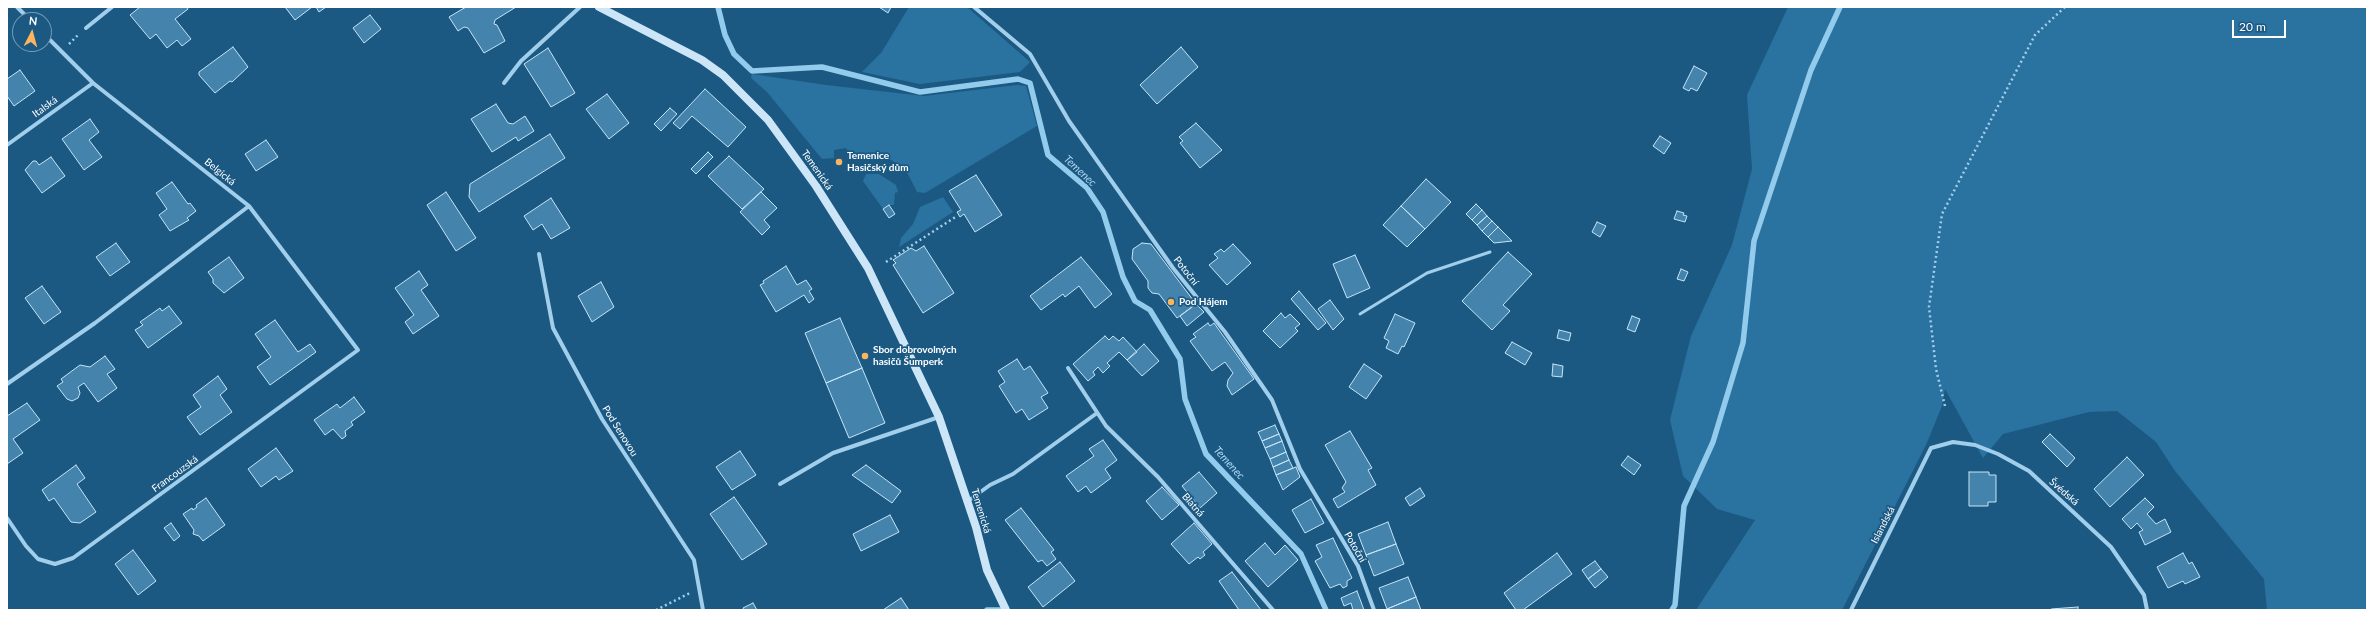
<!DOCTYPE html>
<html>
<head>
<meta charset="utf-8">
<style>
	body { margin:0 }
	#map { position:relative; width:2374px; height:617px; overflow:hidden; background:#1b5983; font-family:Lato,sans-serif }
	canvas { display:block }
	.frame { position:absolute; inset:0; border:8px solid #fff; pointer-events:none }
	.north { position:absolute; left:12px; top:12px; width:40px; height:40px; box-sizing:border-box; background:#1b5983; border:1px solid #769bb5; border-radius:50%; rotate:6deg; font-size:11px; font-weight:700; line-height:16px; text-align:center; color:#fff }
	.north::after { content:''; display:block; margin:auto; width:14px; height:18px; background:#fcb55d; clip-path:polygon(50% 0,100% 100%,50% 72%,0 100%) }
	.scale { position:absolute; left:2232px; top:20px; width:54px; height:18px; box-sizing:border-box; border:2px solid #fff; border-top:0; padding-left:5px; font-size:12px; line-height:14px; white-space:nowrap; color:#fff; -webkit-text-stroke:3px #1b5983; paint-order:stroke }
</style>
</head>
<body>
<div id="map">
<canvas width="2374" height="617"></canvas>
<div class="frame"></div>
<div class="north">N</div>
<div class="scale">20 m</div>
</div>
<script>
const context = document.querySelector('canvas').getContext('2d');
context.lineJoin = 'round';
function fillPath(path, color) {
  context.fillStyle = color;
  context.fill(path, 'evenodd');
}
function toPath(rows) {
  const path = new Path2D();
  for (const r of rows) {
    path.moveTo(r[0], r[1]);
    for (let i = 2; i < r.length; i += 2) path.lineTo(r[i], r[i + 1]);
  }
  return path;
}
function trace(path, color, width, dash) {
  context.strokeStyle = color;
  context.lineWidth = width;
  context.lineCap = dash ? 'butt' : 'round';
  context.setLineDash(dash || []);
  context.stroke(path);
}
function label(font, color, halo, rows, align = 'center') {
  context.font = font + ' Lato,sans-serif';
  context.lineWidth = 3.5;
  context.setLineDash([]);
  context.textBaseline = 'middle';
  context.strokeStyle = halo;
  context.fillStyle = color;
  for (const [text, x, y, turn = 0] of rows) {
    context.save();
    context.translate(x, y);
    context.rotate((+turn || 0) * Math.PI / 180);
    context.textAlign = isNaN(turn) ? turn : align;
    if (halo) context.strokeText(text, 0, 0);
    context.fillText(text, 0, 0);
    context.restore();
  }
}
fillPath(toPath([
	[909,7,967,7,1030,62,1020,72,920,84,862,72,881,53],
	[1788,7,2367,7,2367,610,2267,610,2264,579,2175,471,2156,442,2117,411,2089,412,2003,434,1983,458,1945,389,1942,406,1926,445,1842,610,1696,610,1755,520,1717,509,1683,476,1670,420,1691,336,1732,245,1752,169,1747,95],
	[752,74,826,85,924,96,1017,85,1026,86,1037,126,925,193,917,192,909,176,902,166,889,159,874,155,853,159,846,148,834,150,834,158,822,159,767,92,751,78],
	[866,174,879,174,896,185,898,192,895,193,894,205,889,205,883,209,863,181],
	[943,197,953,212,899,247,901,238,913,224,920,207]
]), '#2a72a0');
trace(toPath([
	[718,7,725,35,734,54,752,71,822,67,920,92,1018,79,1030,83,1048,155,1087,188,1103,212,1123,277,1135,301,1150,310,1180,359,1185,399,1206,454,1301,554,1326,610],
	[987,610,1002,610],
	[1672,610,1675,605,1684,506,1713,442,1743,343,1754,241,1811,70,1840,7]
]), '#93cbed', 5.5);
const building = toPath([
	[140,7,187,7,188,9,175,19,191,39,182,46,177,40,167,48,156,34,150,39,130,15,140,7],
	[285,7,312,7,295,20,285,7],
	[316,7,326,7,319,12,316,7],
	[466,7,516,7,495,20,494,24,497,25,505,41,484,53,468,28,464,27,458,31,449,17,466,7],
	[879,7,891,7,888,13,879,7],
	[370,15,381,29,364,43,353,28,370,15],
	[233,47,248,67,232,82,230,81,215,93,199,75,199,72,233,47],
	[1181,47,1198,67,1157,104,1140,85,1181,47],
	[548,48,575,93,551,107,524,64,548,48],
	[1694,66,1707,73,1697,91,1691,88,1689,91,1683,88,1694,66],
	[20,70,35,91,14,106,7,96,7,79,20,70],
	[705,89,746,127,728,147,692,116,680,129,673,123,705,89],
	[607,94,629,123,609,139,586,109,607,94],
	[496,104,508,123,513,124,525,116,534,131,518,141,516,137,492,152,471,119,496,104],
	[670,108,677,114,661,131,654,124,670,108],
	[90,119,99,132,89,140,102,157,84,170,62,139,90,119],
	[1196,123,1222,150,1200,168,1180,143,1183,141,1179,137,1196,123],
	[550,134,565,158,479,212,469,197,470,184,550,134],
	[1660,136,1671,143,1664,154,1653,146,1660,136],
	[266,140,278,157,256,171,245,154,266,140],
	[708,152,713,157,696,174,691,169,708,152],
	[729,156,764,189,742,209,708,176,729,156],
	[51,157,65,176,42,193,25,170,33,161,36,161,39,165,51,157],
	[976,175,1002,215,975,232,964,214,960,217,957,212,961,210,949,191,976,175],
	[1426,179,1451,202,1425,229,1401,206,1426,179],
	[172,182,188,204,190,203,196,211,187,218,189,220,170,231,159,215,167,209,156,193,172,182],
	[446,192,476,238,456,251,427,205,446,192],
	[761,192,777,208,764,220,770,227,762,235,740,212,761,192],
	[551,198,570,228,551,239,542,224,533,230,524,216,551,198],
	[1476,204,1482,210,1472,220,1466,214,1476,204],
	[889,205,895,214,889,218,883,209,889,205],
	[1401,206,1425,229,1407,247,1383,225,1401,206],
	[1482,210,1487,216,1477,225,1472,220,1482,210],
	[1677,211,1684,213,1683,215,1687,216,1685,222,1674,219,1677,211],
	[1487,216,1492,221,1482,231,1477,225,1487,216],
	[1492,221,1498,227,1488,237,1482,231,1492,221],
	[1597,222,1606,226,1600,237,1592,232,1597,222],
	[1498,227,1512,241,1494,243,1488,237,1498,227],
	[116,243,130,262,110,276,96,257,116,243],
	[1142,243,1151,244,1196,304,1177,318,1159,294,1152,293,1148,288,1148,281,1132,259,1133,249,1142,243],
	[1233,244,1251,263,1227,285,1209,265,1218,258,1214,254,1221,249,1224,252,1233,244],
	[924,246,954,293,923,313,893,265,896,263,893,260,911,248,916,251,924,246],
	[1508,252,1532,274,1503,305,1510,311,1492,330,1462,301,1508,252],
	[1355,255,1370,288,1347,298,1333,264,1355,255],
	[229,257,244,278,224,293,213,283,213,279,208,272,229,257],
	[1081,257,1112,294,1095,308,1079,286,1065,297,1063,294,1041,310,1030,296,1081,257],
	[786,266,797,285,806,280,812,289,809,291,814,299,809,303,804,295,776,312,760,285,764,283,763,281,786,266],
	[1681,269,1688,272,1684,281,1677,279,1681,269],
	[419,271,428,285,421,290,439,316,413,334,405,322,414,315,395,288,419,271],
	[601,282,614,307,592,322,578,296,601,282],
	[42,286,61,312,44,324,25,298,42,286],
	[1299,291,1326,323,1318,330,1291,299,1299,291],
	[1330,300,1344,319,1333,330,1318,309,1330,300],
	[1196,304,1204,312,1187,326,1180,316,1196,304],
	[169,306,182,323,148,348,135,330,143,325,140,322,160,308,162,311,169,306],
	[1281,313,1285,318,1290,314,1300,324,1295,328,1298,331,1280,348,1263,331,1281,313],
	[1395,314,1415,323,1404,347,1402,346,1398,354,1386,348,1389,341,1384,338,1395,314],
	[1632,316,1640,319,1635,332,1627,329,1632,316],
	[840,318,862,368,826,383,805,333,840,318],
	[275,320,298,352,310,344,316,352,270,385,257,367,271,357,255,334,275,320],
	[1208,323,1210,326,1214,323,1254,379,1232,395,1227,386,1228,380,1233,373,1225,362,1212,371,1190,341,1196,337,1193,334,1208,323],
	[1559,330,1571,333,1569,341,1557,338,1559,330],
	[1105,336,1109,340,1113,336,1119,341,1123,337,1137,352,1127,360,1119,352,1107,363,1110,366,1103,373,1098,367,1093,372,1095,375,1088,381,1073,364,1105,336],
	[1512,342,1532,353,1525,365,1505,353,1512,342],
	[1144,344,1159,361,1142,376,1127,360,1144,344],
	[105,356,115,369,107,374,117,388,98,402,84,383,78,387,80,393,78,398,72,401,67,399,57,386,63,382,61,379,80,365,90,367,105,356],
	[1017,359,1024,370,1030,366,1048,393,1041,397,1048,408,1029,420,1022,409,1016,413,999,386,1005,382,998,371,1017,359],
	[1364,364,1382,376,1366,399,1349,387,1364,364],
	[1553,364,1563,366,1562,377,1552,376,1553,364],
	[862,368,885,423,849,438,826,383,862,368],
	[218,376,227,389,220,395,232,412,200,435,187,417,201,407,193,395,218,376],
	[354,397,365,412,351,422,353,425,345,431,346,436,342,439,333,429,325,435,314,420,337,404,340,408,354,397],
	[27,403,40,420,13,439,23,453,7,464,7,416,27,403],
	[1275,425,1279,434,1262,441,1258,432,1275,425],
	[1350,431,1372,468,1368,470,1376,485,1338,508,1333,499,1345,492,1342,488,1346,482,1325,445,1350,431],
	[1279,434,1282,441,1265,448,1262,441,1279,434],
	[2050,434,2075,458,2067,467,2042,442,2050,434],
	[1103,440,1117,460,1105,469,1111,478,1091,493,1086,486,1078,492,1066,476,1094,456,1089,449,1103,440],
	[1282,441,1286,452,1270,459,1265,448,1282,441],
	[276,448,293,471,279,480,276,476,261,487,248,469,276,448],
	[740,451,756,475,732,490,716,467,740,451],
	[1286,452,1289,460,1273,467,1270,459,1286,452],
	[1628,456,1641,465,1634,475,1621,465,1628,456],
	[2127,457,2144,475,2110,507,2094,489,2127,457],
	[1289,460,1293,468,1276,475,1273,467,1289,460],
	[76,465,85,478,77,484,96,512,80,523,71,522,54,498,49,501,42,490,76,465],
	[866,465,901,491,892,503,852,475,866,465],
	[1296,467,1300,477,1283,490,1276,475,1296,467],
	[1199,472,1217,493,1200,508,1182,486,1199,472],
	[1969,472,1989,472,1989,475,1996,475,1996,502,1988,502,1988,506,1969,506,1969,472],
	[1162,487,1179,505,1162,520,1146,501,1162,487],
	[1420,488,1425,496,1410,506,1405,498,1420,488],
	[734,497,767,544,742,560,710,514,734,497],
	[206,498,225,525,203,541,199,536,193,534,194,530,183,514,192,508,193,510,197,507,196,505,206,498],
	[2145,498,2154,507,2147,514,2156,524,2165,519,2171,532,2145,545,2139,532,2143,530,2137,523,2131,529,2122,519,2145,498],
	[1311,499,1324,523,1305,533,1292,510,1311,499],
	[1021,508,1054,550,1051,552,1056,559,1047,566,1042,560,1038,562,1005,520,1021,508],
	[890,515,899,532,861,551,853,534,890,515],
	[1388,522,1396,544,1366,555,1358,534,1388,522],
	[171,523,180,536,174,541,164,528,171,523],
	[1194,523,1212,544,1203,552,1205,555,1200,559,1198,557,1189,564,1171,544,1194,523],
	[1333,538,1352,578,1347,581,1347,586,1343,588,1340,584,1330,588,1315,561,1322,557,1316,545,1333,538],
	[1265,543,1275,555,1285,545,1298,560,1268,587,1245,561,1265,543],
	[1396,544,1404,564,1374,576,1366,555,1396,544],
	[133,550,156,581,138,595,115,564,133,550],
	[1557,553,1572,574,1523,610,1516,610,1504,593,1557,553],
	[2183,553,2189,564,2192,562,2200,577,2185,584,2183,581,2168,588,2157,567,2183,553],
	[1595,561,1601,569,1588,579,1582,570,1595,561],
	[1060,562,1075,581,1043,607,1028,587,1060,562],
	[1601,569,1608,577,1595,588,1588,579,1601,569],
	[1232,572,1261,610,1239,610,1219,581,1232,572],
	[1408,577,1416,597,1387,609,1379,588,1408,577],
	[1357,591,1364,610,1353,610,1351,603,1344,606,1341,598,1357,591],
	[1416,597,1421,610,1388,610,1387,609,1416,597],
	[901,598,909,610,883,610,901,598],
	[753,603,757,610,744,610,743,608,753,603],
	[2078,607,2078,610,2051,610,2051,609,2078,607]
]);
fillPath(building, '#4483ac');
trace(building, '#c5e4f8', 1);
trace(toPath([
	[69,44,78,35],
	[886,262,957,216],
	[1945,406,1936,369,1929,307,1942,214,2035,35,2065,7],
	[656,610,690,593]
]), '#a1ceeb', 2.5, [2, 3]);
trace(toPath([
	[1360,314,1427,273,1490,252]
]), '#a1ceeb', 3);
trace(toPath([
	[17,7,30,20],
	[974,7,1030,54,1069,121,1173,268,1225,332,1272,400,1300,469,1358,566,1374,610],
	[86,28,112,7],
	[504,83,521,61,580,7],
	[7,145,93,83],
	[539,254,553,328,602,419,694,560,703,610],
	[1068,368,1106,426,1158,477,1273,610],
	[7,384,95,323,249,206],
	[780,484,833,453,939,417],
	[968,501,990,485,1013,474,1097,413],
	[7,518,26,546,38,559,55,564,73,558,358,350,249,206,93,83,44,34],
	[1851,610,1931,448,1953,442,1975,445,1998,454,2029,471,2111,547,2144,595,2147,610]
]), '#a1ceeb', 4);
trace(toPath([
	[599,7,702,60,723,75,768,120,816,186,868,268,939,417,976,527,987,570,1006,610]
]), '#cce6f8', 8);
for (const [x, y, r, color] of [
	[839,162,4,"#fcb55d"],
	[1171,302,4,"#fcb55d"],
	[865,356,4,"#fcb55d"]
]) {
  const dot = new Path2D();
  dot.arc(x, y, r, 0, 2 * Math.PI);
  context.fillStyle = color;
  context.fill(dot);
  trace(dot, '#1b5983', 1.5);
}
label('10px', '#fff', '#1b5983', [
	["Italská",45,107,-36],
	["Temenická",817,170,55],
	["Belgická",220,172,39],
	["Potoční",1186,271,52],
	["Pod Senovou",620,431,58],
	["Francouzská",175,474,-36],
	["Švédská",2064,492,41],
	["Blatná",1193,505,49],
	["Temenická",981,511,73],
	["Islandská",1883,525,-63],
	["Potoční",1355,547,60]
]);
label('bold 10px', '#fff', '#1b5983', [
	["Temenice",847,156],
	["Hasičský dům",847,168],
	["Pod Hájem",1179,302],
	["Sbor dobrovolných",873,350],
	["hasičů Šumperk",873,362]
], 'left');
label('italic 11px', '#acd7f2', '#1b5983', [
	["Temenec",1080,171,43],
	["Temenec",1229,463,48]
]);
</script>
</body>
</html>
